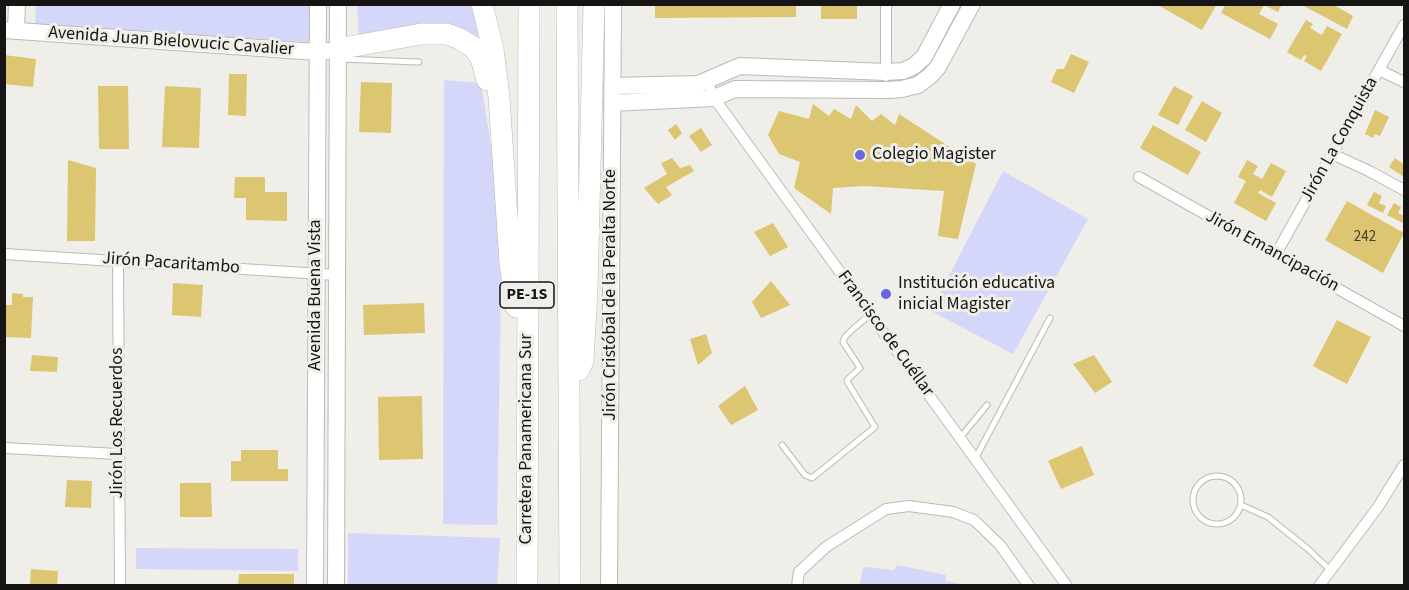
<!DOCTYPE html>
<html>
<head>
<meta charset="utf-8">
<style>
	body { margin:0 }
	#map { position:relative; width:1409px; height:590px; overflow:hidden; background:#efeee8; font-family:"Source Sans 3",sans-serif }
	canvas { display:block }
	.frame { position:absolute; inset:0; border:6px solid #161513; pointer-events:none }
</style>
</head>
<body>
<div id="map">
<canvas width="1409" height="590"></canvas>
<div class="frame"></div>
</div>
<script>
const context = document.querySelector('canvas').getContext('2d');
context.lineJoin = 'round';
function fillPath(path, color) {
  context.fillStyle = color;
  context.fill(path, 'evenodd');
}
function toPath(rows) {
  const path = new Path2D();
  for (const r of rows) {
    if (r.length === 3) {
      path.moveTo(r[0] + r[2], r[1]);
      path.arc(r[0], r[1], r[2], 0, 2 * Math.PI);
      continue;
    }
    path.moveTo(r[0], r[1]);
    for (let i = 2; i < r.length; i += 2) path.lineTo(r[i], r[i + 1]);
  }
  return path;
}
function trace(path, color, width, dash) {
  context.strokeStyle = color;
  context.lineWidth = width;
  context.lineCap = dash ? 'butt' : 'round';
  context.setLineDash(dash || []);
  context.stroke(path);
}
function label(font, color, halo, rows, align = 'center') {
  context.font = font + ' "Source Sans 3",sans-serif';
  context.lineWidth = 6;
  context.setLineDash([]);
  context.textBaseline = 'middle';
  context.strokeStyle = halo;
  context.fillStyle = color;
  for (const [text, x, y, turn = 0] of rows) {
    context.save();
    context.translate(x, y);
    context.rotate((+turn || 0) * Math.PI / 180);
    context.textAlign = isNaN(turn) ? turn : align;
    if (halo) context.strokeText(text, 0, 0);
    context.fillText(text, 0, 0);
    context.restore();
  }
}
fillPath(toPath([
	[36,5,311,5,311,42,35,25],
	[357,5,474,5,485,39,432,24,359,39],
	[444,80,481,83,498,190,502,225,497,525,443,524],
	[1003,171,1088,219,1013,354,931,311],
	[348,533,500,538,497,585,348,585],
	[136,548,298,549,298,571,136,569],
	[897,565,946,575,946,581,965,585,860,585,863,567,894,570]
]), '#d4d7f9');
fillPath(toPath([
	[655,4,796,4,796,17,655,18],
	[821,4,857,4,857,19,821,19],
	[1156,4,1217,4,1202,30],
	[1226,4,1282,4,1278,12,1264,5,1259,14,1278,24,1270,39,1221,13],
	[1300,4,1332,4,1353,16,1347,29],
	[1306,20,1313,24,1310,28,1322,35,1327,26,1342,34,1321,71,1304,61,1307,56,1304,55,1301,60,1287,52],
	[1071,54,1089,62,1074,93,1051,82,1057,69,1064,69],
	[4,55,36,59,33,87,4,84],
	[229,74,247,74,246,116,228,115],
	[361,82,392,83,391,133,359,132],
	[98,86,128,86,129,149,99,149],
	[165,86,201,88,199,148,162,147],
	[1174,86,1193,96,1178,125,1158,115],
	[1202,101,1222,113,1206,142,1185,130],
	[813,104,829,116,834,109,851,119,856,105,872,121,881,114,895,125,899,114,976,164,958,239,938,236,944,191,864,186,833,188,831,214,794,188,800,162,779,154,768,135,779,111,809,119],
	[1375,110,1389,117,1380,136,1375,134,1373,138,1365,134],
	[676,124,682,133,675,140,668,130],
	[1153,125,1201,152,1188,175,1140,148],
	[701,128,712,145,701,152,689,136],
	[672,158,680,168,690,165,694,171,666,187,672,195,658,204,644,188,667,174,661,163],
	[1395,158,1404,165,1404,177,1389,167],
	[68,160,96,168,95,241,67,241],
	[1247,160,1258,166,1253,174,1262,179,1271,163,1286,171,1272,197,1260,190,1258,193,1276,203,1266,221,1234,203,1246,181,1238,177],
	[235,177,265,177,265,192,287,192,287,221,246,220,246,198,234,198],
	[1374,192,1382,196,1379,203,1386,206,1383,213,1367,205],
	[1347,201,1404,233,1383,273,1325,240],
	[1394,203,1401,207,1398,213,1404,216,1403,223,1387,215],
	[773,223,788,247,770,256,754,232],
	[771,281,790,305,761,318,752,302],
	[173,283,203,285,201,317,172,315],
	[12,293,23,294,23,297,33,297,31,338,4,337,6,305,12,305],
	[424,303,425,333,364,335,363,305],
	[1337,320,1371,337,1347,384,1313,366],
	[706,334,712,353,698,365,690,339],
	[32,355,58,357,57,372,30,371],
	[1094,355,1112,382,1095,393,1073,364],
	[745,386,758,410,731,425,718,406],
	[422,396,423,459,379,460,378,397],
	[1082,446,1094,475,1061,489,1048,461],
	[241,450,278,450,278,469,288,469,288,481,231,481,231,461,241,461],
	[67,480,92,481,91,508,65,507],
	[180,483,211,483,212,517,180,517],
	[31,569,58,571,57,585,30,585],
	[239,574,294,574,294,585,238,585]
]), '#dcc672');
const lane = toPath([
	[340,59,419,62],
	[960,438,987,405],
	[782,445,805,475,812,478,875,427,848,383,847,380,860,368,843,342,845,337,853,329,871,314],
	[975,459,1050,318],
	[1217,500,24],
	[1241,505,1268,517,1308,549,1330,570]
]);
const street = toPath([
	[1379,70,1404,82],
	[886,76,886,4],
	[707,81,714,98,1067,586],
	[1332,154,1369,171,1404,190],
	[1139,177,1404,326],
	[4,254,337,275],
	[1276,254,1404,25],
	[118,261,120,586],
	[4,448,118,454],
	[797,586,799,572,826,547,886,509,909,506,953,512,974,520,1000,545,1029,586],
	[1319,586,1378,507,1404,465]
]);
const secondary = toPath([
	[4,30,317,52,327,51],
	[16,30,17,4],
	[612,86,698,84,740,66,886,72,903,71,914,66,924,57,952,4],
	[612,103,714,98,735,89,887,90,902,89,918,85,930,76,938,67,972,4],
	[315,586,318,4],
	[336,586,338,4],
	[609,586,613,4]
]);
const highway = toPath([
	[482,4,493,49,499,97,510,263,516,307],
	[567,4,570,586],
	[338,49,421,34,447,34,460,39,473,47,481,58,487,80],
	[579,370,583,361,587,290,594,4],
	[527,586,529,4]
]);
trace(lane, '#bbbab4', 7);
trace(street, '#bbbab4', 12);
trace(secondary, '#bbbab4', 18);
trace(highway, '#bbbab4', 22);
trace(lane, '#fff', 5);
trace(street, '#fff', 10);
trace(secondary, '#fff', 16);
trace(highway, '#fff', 21);
for (const [x, y, r, color] of [
	[860,155,6,"#6965de"],
	[886,294,6,"#6965de"]
]) {
  const dot = new Path2D();
  dot.arc(x, y, r, 0, 2 * Math.PI);
  context.fillStyle = color;
  context.fill(dot);
  trace(dot, '#efeee8', 2);
}
label('15px', '#48412b', null, [
	["242",1365,238]
]);
for (const [x, y, w] of [
	[527,295,54]
]) {
  const box = new Path2D();
  box.roundRect(x - w / 2, y - 13, w, 26, 4.5);
  context.fillStyle = '#efeee8';
  context.fill(box);
  trace(box, '#161513', 1.5);
}
label('bold 16px', '#161513', null, [
	["PE-1S",527,295]
]);
label('18px', '#161513', '#efeee8', [
	["Avenida Juan Bielovucic Cavalier",171,42,4],
	["Jirón La Conquista",1340,140,-61],
	["Jirón Emancipación",1272,252,29],
	["Jirón Pacaritambo",171,264,4],
	["Avenida Buena Vista",316,295,-90],
	["Jirón Cristóbal de la Peralta Norte",611,295,-90],
	["Francisco de Cuéllar",885,334,54],
	["Jirón Los Recuerdos",118,423,-90],
	["Carretera Panamericana Sur",527,439,-90]
]);
label('18px', '#161513', '#efeee8', [
	["Colegio Magister",872,155],
	["Institución educativa",898,284],
	["inicial Magister",898,305]
], 'left');
</script>
</body>
</html>
